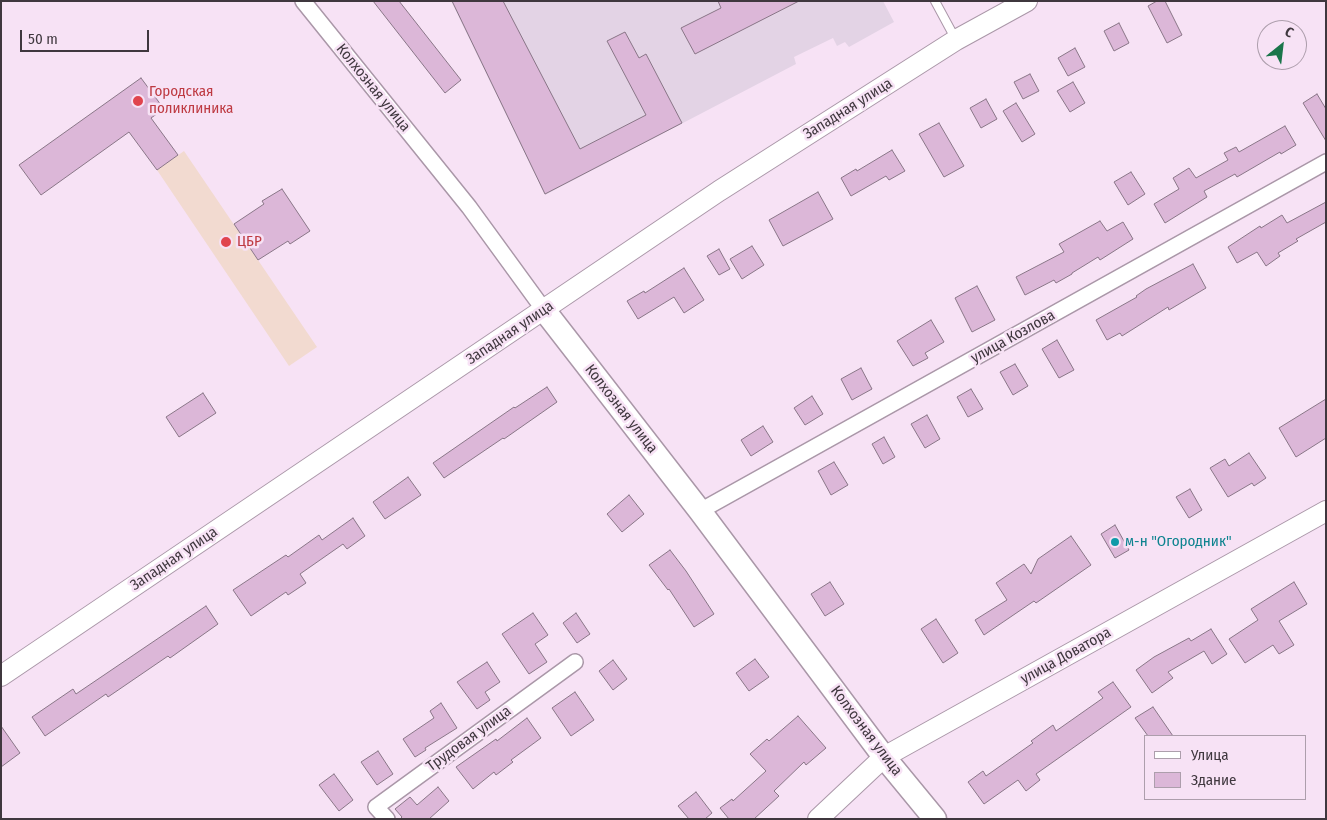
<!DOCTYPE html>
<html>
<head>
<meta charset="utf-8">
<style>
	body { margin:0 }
	#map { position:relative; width:1327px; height:820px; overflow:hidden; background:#f7e2f5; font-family:"Fira Sans Condensed",sans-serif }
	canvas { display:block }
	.frame { position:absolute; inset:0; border:2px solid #3f373e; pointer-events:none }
	.legend { position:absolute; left:1144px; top:735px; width:162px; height:65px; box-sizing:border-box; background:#f7e2f5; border:1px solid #ad9eac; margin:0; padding:6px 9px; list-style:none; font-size:15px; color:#3f373e }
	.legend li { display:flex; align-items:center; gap:10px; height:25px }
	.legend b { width:25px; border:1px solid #ad9eac }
	.north { position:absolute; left:1257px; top:20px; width:50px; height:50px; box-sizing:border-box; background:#f7e2f5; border:1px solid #ad9eac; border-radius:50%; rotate:29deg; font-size:14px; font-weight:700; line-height:20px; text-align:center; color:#3f373e }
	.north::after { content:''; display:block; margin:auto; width:18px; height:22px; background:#1a754a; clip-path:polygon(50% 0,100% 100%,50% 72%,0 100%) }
	.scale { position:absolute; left:20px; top:30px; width:129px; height:22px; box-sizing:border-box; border:2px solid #3f373e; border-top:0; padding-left:6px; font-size:15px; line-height:18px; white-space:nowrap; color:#3f373e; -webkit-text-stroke:4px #f7e2f5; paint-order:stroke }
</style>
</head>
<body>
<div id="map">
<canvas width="1327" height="820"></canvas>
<div class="frame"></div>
<ul class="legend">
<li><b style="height:6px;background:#fff"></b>Улица</li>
<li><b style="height:14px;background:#dcb7d8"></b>Здание</li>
</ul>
<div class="north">С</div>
<div class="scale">50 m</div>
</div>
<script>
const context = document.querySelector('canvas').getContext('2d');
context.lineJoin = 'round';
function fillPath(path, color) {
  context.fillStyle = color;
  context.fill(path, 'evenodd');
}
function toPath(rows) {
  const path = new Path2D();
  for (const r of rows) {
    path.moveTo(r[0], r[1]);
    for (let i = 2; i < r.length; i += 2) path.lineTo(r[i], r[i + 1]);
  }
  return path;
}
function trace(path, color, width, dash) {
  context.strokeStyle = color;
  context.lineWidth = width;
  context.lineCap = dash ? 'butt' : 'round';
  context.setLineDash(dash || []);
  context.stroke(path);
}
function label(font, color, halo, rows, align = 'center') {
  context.font = font + ' "Fira Sans Condensed",sans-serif';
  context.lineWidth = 5;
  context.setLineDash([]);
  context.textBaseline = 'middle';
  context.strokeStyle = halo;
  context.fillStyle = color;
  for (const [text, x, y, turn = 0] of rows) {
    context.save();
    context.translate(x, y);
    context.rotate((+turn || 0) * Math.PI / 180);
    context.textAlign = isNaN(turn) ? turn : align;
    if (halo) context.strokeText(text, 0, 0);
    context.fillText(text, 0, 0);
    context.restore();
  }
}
fillPath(toPath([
	[451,1,883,1,894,22,849,47,845,42,837,46,833,38,794,57,796,64,545,195]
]), '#e3d3e5');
fillPath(toPath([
	[184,151,317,347,289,366,157,170]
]), '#f2dad0');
const building = toPath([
	[373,1,399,1,461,80,445,93,373,1],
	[452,1,503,1,580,149,646,115,607,41,625,32,639,58,646,54,682,123,545,194,452,1],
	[718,1,799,1,695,54,681,28,721,8,718,1],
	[1157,1,1165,1,1182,35,1167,43,1148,6,1157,1],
	[1119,23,1129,43,1114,51,1104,31,1119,23],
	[1075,48,1085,67,1068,76,1058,58,1075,48],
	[1030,74,1039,91,1023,99,1014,82,1030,74],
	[141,78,164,109,151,118,178,155,157,170,129,132,41,195,19,165,141,78],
	[1073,82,1085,103,1070,112,1057,91,1073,82],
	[1317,94,1326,109,1326,141,1303,103,1317,94],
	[986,99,997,119,981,128,970,108,986,99],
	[1016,103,1035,134,1022,142,1003,111,1016,103],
	[939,123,964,166,944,177,919,134,939,123],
	[1285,126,1296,145,1281,154,1280,152,1237,177,1235,174,1204,191,1207,197,1165,223,1154,204,1179,189,1173,178,1189,168,1196,178,1228,160,1224,153,1236,147,1239,152,1285,126],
	[892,150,905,171,889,180,886,176,851,196,841,178,856,169,857,171,892,150],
	[1131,172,1145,194,1128,205,1114,182,1131,172],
	[282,189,310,231,290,244,288,241,258,260,234,224,264,204,262,201,282,189],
	[818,192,833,219,783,246,769,220,818,192],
	[1326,202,1326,222,1296,239,1298,241,1278,253,1280,256,1266,266,1257,252,1237,263,1228,247,1260,226,1261,228,1282,215,1287,223,1326,202],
	[1100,221,1107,231,1123,222,1133,239,1100,260,1098,257,1072,273,1072,274,1056,283,1054,280,1025,295,1016,277,1064,252,1059,244,1100,221],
	[752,246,764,265,742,279,730,259,752,246],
	[719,249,730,269,719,275,707,256,719,249],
	[1193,264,1206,288,1169,310,1168,307,1122,336,1120,333,1107,340,1096,320,1137,297,1136,296,1146,289,1193,264],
	[684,268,704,300,684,313,674,297,638,319,627,301,644,291,645,293,684,268],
	[977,286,995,320,972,332,955,298,977,286],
	[931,320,944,342,925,353,928,358,913,366,897,341,931,320],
	[1057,340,1074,370,1059,378,1042,349,1057,340],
	[1015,364,1028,386,1013,395,1000,372,1015,364],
	[861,368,872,389,852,400,841,379,861,368],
	[547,387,557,402,504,439,503,438,444,478,433,463,514,407,515,408,547,387],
	[971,389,983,409,968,417,957,397,971,389],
	[203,393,216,413,179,437,166,417,203,393],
	[812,396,823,414,805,425,794,408,812,396],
	[1326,399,1326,438,1296,457,1279,428,1326,399],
	[927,415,940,439,925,448,911,424,927,415],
	[763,426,773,442,751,456,741,440,763,426],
	[884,437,895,457,883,464,872,444,884,437],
	[1249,453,1266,478,1254,486,1252,483,1228,497,1210,468,1225,459,1229,466,1249,453],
	[834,462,848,485,831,495,818,471,834,462],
	[408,477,421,495,385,519,373,502,408,477],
	[1190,489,1202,510,1189,518,1176,497,1190,489],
	[629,495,644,514,622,532,607,514,629,495],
	[353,518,365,536,347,549,343,544,300,574,306,583,288,595,286,592,251,616,233,590,286,555,288,557,319,535,322,540,353,518],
	[1115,525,1129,550,1115,558,1101,534,1115,525],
	[1071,536,1091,565,1036,603,1034,601,984,635,975,620,1007,600,996,583,1024,564,1031,574,1038,559,1071,536],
	[670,550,686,571,714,614,694,627,669,589,668,590,649,565,670,550],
	[830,582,844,604,825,616,811,594,830,582],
	[1294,582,1307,604,1279,621,1294,645,1279,654,1273,645,1245,663,1229,639,1258,620,1251,609,1294,582],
	[206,606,218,624,170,658,168,656,108,697,106,694,45,736,32,717,73,689,76,694,206,606],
	[533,613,548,635,535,644,547,662,529,674,502,634,533,613],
	[576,613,590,634,577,643,563,623,576,613],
	[936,619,958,653,943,663,921,629,936,619],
	[1211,629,1227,654,1212,664,1204,651,1168,672,1173,678,1152,693,1136,670,1154,657,1189,638,1191,641,1211,629],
	[755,659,769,677,749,691,736,673,755,659],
	[613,660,627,679,613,690,599,671,613,660],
	[487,662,500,682,485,692,490,700,477,709,457,682,487,662],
	[1113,682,1131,707,1036,774,1040,780,1026,791,1018,780,984,804,968,782,983,771,986,776,1033,743,1031,741,1053,725,1056,731,1103,698,1098,692,1113,682],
	[575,692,594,720,571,736,552,708,575,692],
	[441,703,457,728,425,748,426,750,415,757,403,739,434,718,430,711,441,703],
	[1153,707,1173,736,1148,736,1135,718,1153,707],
	[798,716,826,748,806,765,804,762,774,791,779,796,754,819,729,819,720,808,732,799,733,801,766,771,750,754,767,739,769,741,798,716],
	[527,718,541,738,511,760,513,762,496,775,494,772,473,789,456,767,496,739,497,741,527,718],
	[1,726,20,753,1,767,1,726],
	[378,751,393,774,377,785,361,762,378,751],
	[334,774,353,800,339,811,319,785,334,774],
	[438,787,449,801,429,819,400,819,402,817,395,809,410,797,417,805,438,787],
	[696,792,712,813,705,819,689,819,678,806,696,792]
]);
fillPath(building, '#dcb7d8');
trace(building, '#897687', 1);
const service = toPath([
	[935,1,955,38]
]);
const minor = toPath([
	[303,1,469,207,544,310],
	[700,511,1326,162],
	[387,819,376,807,575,662]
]);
const tertiary = toPath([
	[1,676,719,191,956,40,1027,1],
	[818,819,884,757,1326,511]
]);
const secondary = toPath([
	[544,310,700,511,884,757,935,819]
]);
trace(service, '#aa97a8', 10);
trace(minor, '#aa97a8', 18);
trace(tertiary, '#aa97a8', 22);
trace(secondary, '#aa97a8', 25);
trace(service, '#fff', 8);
trace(minor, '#fff', 15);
trace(tertiary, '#fff', 20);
trace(secondary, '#fff', 22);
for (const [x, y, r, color] of [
	[138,101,6,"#e0444e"],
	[226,242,6,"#e0444e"],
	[1115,542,5,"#0f9aa8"]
]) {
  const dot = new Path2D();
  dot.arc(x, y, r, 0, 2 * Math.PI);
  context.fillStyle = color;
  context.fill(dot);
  trace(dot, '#f7e2f5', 2);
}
label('15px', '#3f373e', '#f7e2f5', [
	["Колхозная улица",373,88,51],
	["Западная улица",848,109,-32],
	["Западная улица",510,333,-34],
	["улица Козлова",1013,337,-29],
	["Колхозная улица",621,409,52],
	["Западная улица",174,559,-34],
	["улица Доватора",1066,656,-29],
	["Колхозная улица",866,731,53],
	["Трудовая улица",469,739,-36]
]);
label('15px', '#be3a42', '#f7e2f5', [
	["Городская",149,92],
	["поликлиника",149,109],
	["ЦБР",237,242]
], 'left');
label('15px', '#0d838f', '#f7e2f5', [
	["м-н \"Огородник\"",1125,542]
], 'left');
</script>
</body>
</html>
